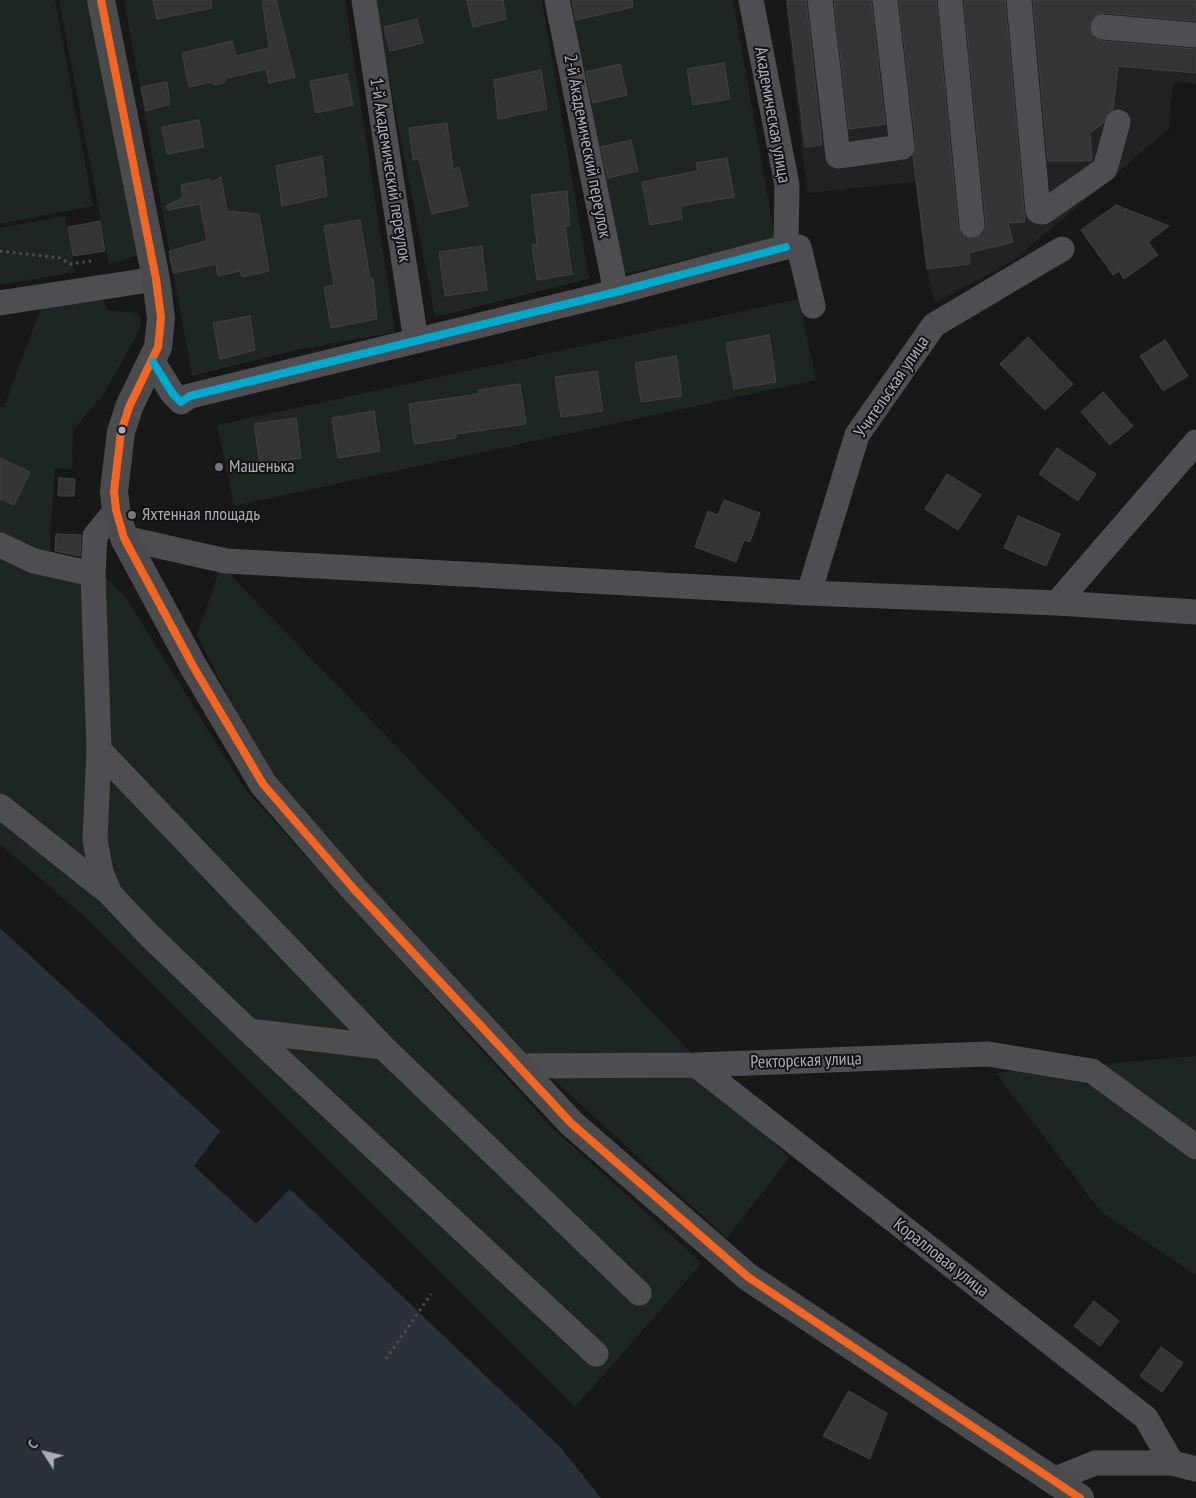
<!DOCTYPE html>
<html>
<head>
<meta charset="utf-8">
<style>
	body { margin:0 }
	#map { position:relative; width:1196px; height:1498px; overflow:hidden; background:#181818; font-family:"PT Sans Narrow",sans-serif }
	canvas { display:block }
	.north { position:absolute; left:20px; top:1428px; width:50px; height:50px; -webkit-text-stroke:4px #131215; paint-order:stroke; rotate:305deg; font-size:14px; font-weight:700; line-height:20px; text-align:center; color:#aaacb9 }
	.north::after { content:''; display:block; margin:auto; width:18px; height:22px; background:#aaacb9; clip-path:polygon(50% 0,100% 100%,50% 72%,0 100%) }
</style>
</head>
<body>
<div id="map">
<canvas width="1196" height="1498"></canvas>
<div class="north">С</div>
</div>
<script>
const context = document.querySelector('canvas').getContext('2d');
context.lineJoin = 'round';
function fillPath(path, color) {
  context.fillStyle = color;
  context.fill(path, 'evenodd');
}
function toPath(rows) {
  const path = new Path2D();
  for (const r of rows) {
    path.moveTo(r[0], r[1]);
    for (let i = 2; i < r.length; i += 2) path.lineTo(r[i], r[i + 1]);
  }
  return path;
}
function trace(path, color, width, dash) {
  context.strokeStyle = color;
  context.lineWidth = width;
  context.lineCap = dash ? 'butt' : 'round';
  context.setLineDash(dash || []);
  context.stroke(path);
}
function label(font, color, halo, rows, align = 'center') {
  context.font = font + ' "PT Sans Narrow",sans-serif';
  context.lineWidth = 4;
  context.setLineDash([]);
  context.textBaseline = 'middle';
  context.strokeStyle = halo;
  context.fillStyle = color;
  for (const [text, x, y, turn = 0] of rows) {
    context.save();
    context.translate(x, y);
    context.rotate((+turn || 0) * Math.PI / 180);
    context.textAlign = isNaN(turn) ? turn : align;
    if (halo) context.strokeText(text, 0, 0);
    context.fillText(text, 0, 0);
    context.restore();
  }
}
fillPath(toPath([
	[785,0,1196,0,1196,84,1173,82,1169,129,1013,261,935,303,927,269,916,182,807,193]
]), '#222224');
fillPath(toPath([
	[0,0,55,0,93,206,0,224],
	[59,0,88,0,137,256,109,264],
	[124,0,345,0,395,332,297,350,192,376],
	[374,0,542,0,589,279,435,317],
	[566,0,733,0,775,238,622,275],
	[65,216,75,272,0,285,0,228],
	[102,297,107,310,137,313,141,318,140,329,105,392,73,431,72,469,55,468,49,558,93,565,125,596,244,788,551,1127,702,1263,575,1407,85,917,0,844,0,407,4,407,42,305],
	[799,299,816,380,234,506,217,425],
	[221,565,667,1027,789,1158,727,1238,519,1048,274,787,197,635],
	[1196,1056,1196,1275,1101,1212,996,1073]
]), '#1e2621');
fillPath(toPath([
	[0,928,220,1131,194,1166,256,1224,290,1189,561,1448,601,1498,0,1498]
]), '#2b313b');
const building = toPath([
	[153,0,211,0,212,8,157,19,153,0],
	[262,0,276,0,295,77,269,83,266,69,226,78,224,83,215,85,211,82,189,87,182,53,232,41,236,56,269,48,262,0],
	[467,0,503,0,506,19,473,27,467,0],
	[572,0,632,0,633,7,576,20,572,0],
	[787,0,806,0,822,145,805,147,787,0],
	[834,0,871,0,885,124,849,129,834,0],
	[899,0,936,0,958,226,961,234,973,239,981,236,985,230,986,224,964,0,1005,0,1025,222,1008,223,1013,242,969,253,970,264,927,269,913,155,916,145,899,0],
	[1033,0,1196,0,1196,21,1104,13,1092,18,1089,26,1094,38,1102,41,1196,49,1196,73,1118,66,1113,109,1108,112,1103,123,1090,133,1092,161,1048,161,1033,0],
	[417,19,423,43,390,51,384,27,417,19],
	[724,63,730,99,693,105,687,69,724,63],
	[620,64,627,95,593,103,586,72,620,64],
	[541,70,547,109,498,119,494,80,541,70],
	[347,74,353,105,316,113,310,81,347,74],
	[167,82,170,104,146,111,141,87,167,82],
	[199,120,204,147,167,154,162,127,199,120],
	[447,123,453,169,459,167,468,206,432,214,419,159,413,160,409,128,447,123],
	[631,140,638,171,608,178,601,147,631,140],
	[322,156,327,196,282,206,276,166,322,156],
	[727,158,734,197,680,206,682,219,650,225,642,182,698,171,696,163,727,158],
	[221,177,227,211,259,214,269,271,242,277,240,271,218,276,216,264,173,273,169,251,207,241,200,204,168,210,166,206,183,197,181,185,210,179,210,183,221,177],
	[567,191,570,226,565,226,572,274,537,280,532,245,537,244,531,195,567,191],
	[1116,205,1169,226,1148,242,1158,255,1124,279,1119,271,1113,275,1081,230,1116,205],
	[360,220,370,278,373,278,377,319,331,328,324,287,334,285,324,226,360,220],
	[100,221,105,251,73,256,68,227,100,221],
	[482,246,487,290,445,296,439,252,482,246],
	[250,316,255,350,220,359,213,323,250,316],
	[769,335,776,382,734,389,726,343,769,335],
	[1028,337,1073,384,1045,410,1000,364,1028,337],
	[1165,340,1188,376,1163,391,1140,356,1165,340],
	[676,356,682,396,641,402,635,363,676,356],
	[597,371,603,411,561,417,555,377,597,371],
	[520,384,526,424,456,434,456,438,414,444,409,404,479,394,478,390,520,384],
	[1103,392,1133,426,1110,445,1081,412,1103,392],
	[374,411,380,451,338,458,332,418,374,411],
	[296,418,301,458,260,464,254,424,296,418],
	[1057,448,1096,474,1078,501,1039,474,1057,448],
	[0,458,30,472,14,505,0,499,0,458],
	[947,474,981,495,958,530,925,509,947,474],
	[59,478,75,479,74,496,58,496,59,478],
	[724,500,760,513,750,542,744,540,736,562,695,547,708,511,718,515,724,500],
	[1018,516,1060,534,1046,566,1004,548,1018,516],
	[56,534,81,535,80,556,55,551,56,534],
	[1094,1301,1119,1321,1100,1346,1074,1326,1094,1301],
	[1161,1347,1183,1363,1162,1392,1140,1376,1161,1347],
	[849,1391,887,1413,870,1459,823,1436,849,1391]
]);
fillPath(building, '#343436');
trace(building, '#414144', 1);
trace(toPath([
	[0,251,60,258,70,264,91,261],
	[386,1359,431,1294]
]), '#4f4f53', 3, [2.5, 4]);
trace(toPath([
	[364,0,416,341],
	[557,0,616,292],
	[751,0,787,185,786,247],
	[820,0,838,156,902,147,885,0],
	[950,0,972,225],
	[1019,0,1038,211,1043,212,1105,169,1118,122],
	[1103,27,1196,35],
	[0,303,156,279],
	[153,362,173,394,181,402,190,396,616,292,786,247,799,247,813,306],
	[116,510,95,536,93,574,99,750,95,840,101,872,110,894,149,935,249,1031,596,1354],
	[124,538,226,561,809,593,1057,603,1196,612],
	[0,545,34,561,93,574],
	[809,593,857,435,934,325,1062,249],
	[1057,603,1196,442],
	[99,750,383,1047],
	[0,806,108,892],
	[249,1031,383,1047,639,1293],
	[696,1065,1146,1418,1172,1463],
	[518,1066,696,1065,988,1054,1092,1071,1196,1147],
	[1053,1480,1095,1463,1172,1463,1196,1469]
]), '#4e4e52', 25);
trace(toPath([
	[101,0,156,279,161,318,158,347,129,407,121,432,114,491,116,510,124,538,193,666,263,784,353,888,571,1123,748,1277,1080,1498]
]), '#4b4b4e', 28);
trace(toPath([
	[101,0,156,279,161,318,158,347,129,407,121,432,114,491,116,510,124,538,193,666,263,784,353,888,571,1123,748,1277,1080,1498]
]), '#f26522', 8);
trace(toPath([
	[153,362,173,394,181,402,190,396,616,292,786,247]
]), '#00a9ce', 8);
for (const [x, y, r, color] of [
	[122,430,4.5,"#aaacb9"],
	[219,467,5,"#777881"],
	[132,515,5,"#777881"]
]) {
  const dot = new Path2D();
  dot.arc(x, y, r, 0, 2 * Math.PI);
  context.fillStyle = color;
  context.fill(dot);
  trace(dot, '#131215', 2);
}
label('18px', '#aaacb9', '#131215', [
	["Академическая улица",772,115,80],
	["2-й Академический переулок",587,146,79],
	["1-й Академический переулок",390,170,81],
	["Учительская улица",892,387,-56],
	["Ректорская улица",806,1061,-2],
	["Коралловая улица",941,1258,38]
]);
label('18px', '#aaacb9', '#131215', [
	["Машенька",229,467],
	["Яхтенная площадь",142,515]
], 'left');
</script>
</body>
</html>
